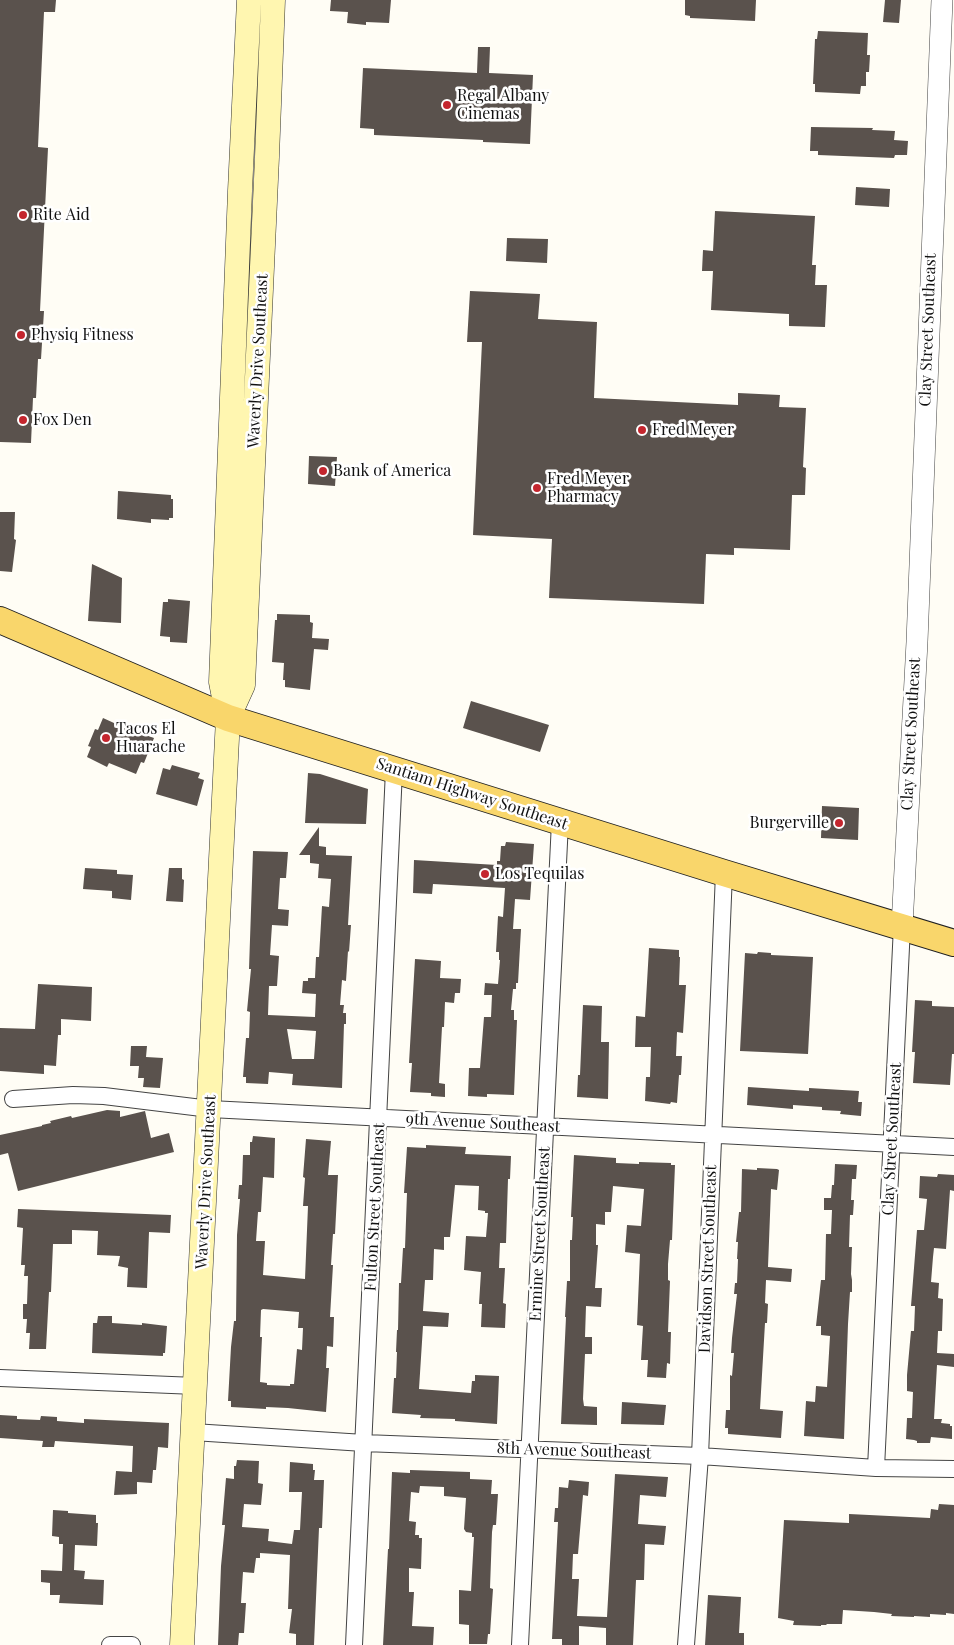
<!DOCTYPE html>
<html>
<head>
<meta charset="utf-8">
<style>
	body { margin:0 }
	canvas { display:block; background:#fffdf5 }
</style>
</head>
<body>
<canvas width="954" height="1645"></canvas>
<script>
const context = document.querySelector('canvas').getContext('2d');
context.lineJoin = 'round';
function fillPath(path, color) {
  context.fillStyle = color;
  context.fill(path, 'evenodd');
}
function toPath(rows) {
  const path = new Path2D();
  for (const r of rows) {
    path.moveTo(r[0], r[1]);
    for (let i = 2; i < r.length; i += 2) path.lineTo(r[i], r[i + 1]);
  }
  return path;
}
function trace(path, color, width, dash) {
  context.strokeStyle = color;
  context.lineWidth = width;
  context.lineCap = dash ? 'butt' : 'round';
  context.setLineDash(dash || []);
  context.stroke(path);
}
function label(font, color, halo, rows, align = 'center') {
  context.font = font + ' "Playfair Display",serif';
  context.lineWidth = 5;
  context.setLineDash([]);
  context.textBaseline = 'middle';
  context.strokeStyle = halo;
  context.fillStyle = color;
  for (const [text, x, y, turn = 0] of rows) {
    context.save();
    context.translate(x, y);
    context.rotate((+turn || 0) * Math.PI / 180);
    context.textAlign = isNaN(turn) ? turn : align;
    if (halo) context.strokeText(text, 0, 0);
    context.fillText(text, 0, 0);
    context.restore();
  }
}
fillPath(toPath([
	[0,0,56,0,55,12,44,12,38,147,48,148,40,311,44,311,41,359,38,359,36,398,33,398,31,443,0,442],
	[331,0,391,0,389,23,366,22,366,25,347,23,348,12,330,11],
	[685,0,756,0,755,21,690,18,690,16,685,15],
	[885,0,901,0,899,23,883,22],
	[818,31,868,33,867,55,870,55,869,72,866,72,866,86,861,86,860,94,815,92,815,84,813,84,815,39,817,39],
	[478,47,490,47,489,73,533,75,530,144,483,142,483,140,374,135,374,129,360,128,363,68,477,73],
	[811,127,873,128,872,130,895,131,894,140,908,141,907,155,895,155,894,158,818,155,818,151,810,151],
	[856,187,890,189,889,207,855,205],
	[715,211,815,216,812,265,816,265,815,285,827,285,825,327,789,326,789,314,711,310,713,271,702,271,703,250,713,251],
	[507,238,548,239,547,263,506,261],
	[470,291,540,294,538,319,597,322,594,398,738,405,738,393,780,395,779,407,806,408,803,467,806,468,805,495,792,495,790,550,734,548,734,555,706,554,704,604,549,598,552,539,473,535,482,342,467,342],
	[309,456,337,457,335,486,308,484],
	[118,491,171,495,171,499,173,499,173,518,169,518,169,520,151,519,151,523,117,519],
	[0,512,15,512,14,539,16,540,12,572,0,571],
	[92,564,122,578,121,623,88,621],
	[168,599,190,601,187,643,170,642,170,637,160,636,163,602,168,602],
	[277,614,310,615,310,622,313,623,312,638,329,639,328,650,314,649,310,690,285,687,285,680,283,680,284,663,272,662,275,620,277,620],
	[471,701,549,725,540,752,463,728],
	[103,718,136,733,137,732,154,738,144,763,141,762,136,774,109,763,107,767,87,757,91,747,88,746,95,729,98,730],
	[172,765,200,773,198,778,204,780,197,806,156,794,163,768,170,770],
	[308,773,320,774,368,789,366,824,305,823],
	[822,806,859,808,858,840,821,838],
	[319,827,319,846,326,847,326,855,352,856,348,925,351,925,349,952,348,951,346,981,342,980,340,1005,344,1005,343,1013,346,1013,346,1024,344,1024,342,1088,292,1085,293,1074,269,1072,268,1084,246,1083,246,1077,243,1077,246,1038,249,1038,250,1012,247,1011,251,969,249,969,253,851,288,852,286,878,280,878,278,909,289,910,288,926,272,925,270,955,279,956,277,986,269,986,268,1015,315,1017,316,994,302,993,303,981,308,981,308,978,315,978,316,957,319,957,322,906,329,907,331,879,318,878,319,864,310,863,310,855,299,855],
	[287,1029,316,1031,314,1059,292,1059],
	[506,842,534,844,530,900,515,899,513,929,521,929,518,983,516,983,516,989,513,989,511,1010,514,1010,514,1020,517,1020,514,1095,487,1094,487,1097,468,1096,469,1068,480,1068,484,1017,491,1017,492,995,484,995,485,983,498,984,500,960,499,960,499,952,496,952,498,916,503,917,505,888,433,884,432,894,413,893,414,860,497,865,497,861,500,861,501,846,505,846],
	[85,868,117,870,117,874,133,875,131,900,112,898,112,891,83,889],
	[169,868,182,868,182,879,184,880,183,902,166,901],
	[649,948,679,950,679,957,680,957,679,985,686,985,683,1033,677,1032,676,1056,682,1056,681,1075,679,1075,677,1103,671,1102,670,1104,645,1101,646,1077,650,1077,651,1047,635,1047,636,1016,645,1017],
	[758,952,771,953,771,955,813,957,808,1054,740,1051,745,953,757,954],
	[415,959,441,961,440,978,461,979,460,993,455,993,454,1003,445,1002,444,1027,442,1027,439,1083,445,1084,445,1097,431,1096,431,1093,410,1092,412,1063,409,1063],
	[38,984,92,987,91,1021,61,1019,61,1035,58,1035,56,1066,44,1065,44,1074,0,1071,0,1028,35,1029],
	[915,1000,932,1001,932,1006,954,1007,954,1054,952,1054,950,1085,913,1083,915,1052,912,1052],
	[583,1005,602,1006,601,1042,609,1042,608,1099,577,1097,578,1075,580,1075],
	[131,1046,147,1046,146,1057,163,1058,160,1088,143,1087,144,1078,138,1078,139,1066,130,1066],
	[748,1087,809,1091,809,1088,859,1091,858,1102,862,1102,861,1116,840,1114,841,1111,822,1110,822,1107,793,1105,793,1109,747,1105],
	[107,1110,120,1111,120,1117,145,1111,151,1138,169,1133,174,1152,18,1191,8,1153,0,1155,0,1135,42,1126,42,1125,51,1123,50,1121,71,1116,72,1118],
	[253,1136,275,1138,274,1178,263,1177,261,1212,258,1212,256,1241,265,1241,263,1275,305,1279,308,1206,303,1206,305,1178,303,1177,306,1139,331,1141,328,1175,338,1175,335,1234,333,1234,331,1265,333,1265,330,1317,334,1317,333,1347,327,1346,326,1368,329,1368,326,1412,288,1408,266,1407,266,1409,231,1407,231,1401,228,1401,231,1347,234,1321,236,1321,237,1235,240,1199,238,1199,239,1185,242,1185,243,1155,250,1155,250,1142,252,1142],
	[263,1309,299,1312,298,1328,303,1328,302,1350,297,1349,294,1384,290,1384,290,1386,267,1385,267,1383,260,1382,262,1337,260,1337,261,1310],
	[426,1145,466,1147,465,1154,511,1156,510,1179,508,1179,506,1243,500,1243,499,1268,505,1268,503,1303,506,1304,505,1328,481,1327,482,1304,479,1304,481,1272,464,1270,466,1236,486,1237,488,1213,485,1213,485,1211,478,1210,479,1186,455,1185,450,1237,444,1237,444,1250,434,1249,433,1280,425,1280,423,1311,449,1313,448,1327,423,1326,419,1389,471,1393,472,1381,475,1381,475,1375,499,1376,497,1424,455,1421,455,1419,420,1418,421,1415,392,1413,394,1378,396,1378,397,1352,396,1352,397,1330,398,1330,399,1283,401,1283,403,1248,405,1248,407,1193,404,1193,407,1147,426,1148],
	[574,1155,616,1158,616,1163,639,1164,639,1162,671,1163,671,1165,675,1165,672,1240,670,1240,668,1264,668,1280,670,1281,668,1332,671,1332,670,1364,667,1363,666,1378,647,1377,648,1360,641,1360,643,1326,637,1325,640,1254,625,1252,627,1225,641,1226,644,1189,613,1186,611,1212,605,1212,605,1225,596,1224,596,1245,598,1245,595,1288,602,1288,601,1307,586,1306,585,1337,592,1337,592,1354,585,1354,583,1399,584,1406,597,1407,597,1425,561,1424,566,1317,565,1317,567,1281,570,1281,570,1240,572,1240,573,1217,571,1217],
	[835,1164,857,1165,856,1179,852,1179,851,1200,854,1200,853,1215,850,1215,849,1247,852,1247,851,1274,852,1280,852,1292,850,1292,848,1324,844,1439,804,1436,806,1401,815,1402,816,1386,827,1387,830,1336,821,1335,821,1326,816,1326,821,1280,825,1280,826,1234,831,1234,832,1210,824,1210,824,1198,831,1198,832,1185,834,1185],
	[757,1168,777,1169,779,1170,777,1190,771,1189,768,1267,792,1269,791,1282,766,1280,765,1303,768,1304,767,1323,765,1323,760,1409,783,1411,781,1438,728,1434,728,1428,725,1428,726,1410,730,1410,730,1375,732,1376,734,1353,731,1353,732,1338,737,1294,734,1294,735,1283,737,1283,738,1259,737,1259,738,1242,736,1242,739,1212,741,1212,742,1169,757,1170],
	[938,1174,954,1175,954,1191,950,1190,946,1249,934,1248,933,1257,931,1282,939,1283,938,1298,943,1299,942,1331,938,1331,937,1353,954,1354,954,1367,937,1365,934,1419,942,1419,941,1423,950,1424,950,1426,952,1426,952,1439,931,1437,930,1443,917,1443,917,1441,914,1440,906,1439,907,1418,912,1418,913,1392,907,1391,907,1375,911,1331,914,1331,915,1306,911,1306,917,1230,924,1230,927,1199,919,1198,920,1176,937,1177],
	[18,1209,171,1215,170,1233,149,1232,147,1288,127,1287,128,1268,118,1266,120,1256,97,1255,98,1231,72,1230,72,1244,53,1244,51,1292,49,1292,46,1349,29,1349,30,1333,26,1333,27,1319,23,1319,23,1304,27,1304,28,1276,24,1276,25,1265,21,1265,23,1228,17,1227],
	[98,1316,112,1316,112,1323,142,1325,142,1323,167,1326,165,1353,163,1353,163,1356,92,1353,93,1323,97,1323],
	[622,1402,666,1405,664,1425,621,1424],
	[0,1415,17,1416,17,1419,40,1420,41,1416,57,1417,57,1421,84,1423,84,1419,169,1423,168,1448,158,1447,156,1470,153,1470,152,1483,137,1482,137,1494,114,1495,116,1471,132,1472,133,1446,55,1441,54,1447,42,1447,43,1441,0,1438],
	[237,1460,259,1461,258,1483,263,1484,261,1505,244,1504,242,1527,269,1529,268,1541,292,1544,294,1530,300,1530,302,1492,289,1492,290,1462,313,1464,313,1470,315,1470,314,1480,324,1480,322,1528,319,1528,314,1645,296,1645,296,1634,289,1633,292,1609,288,1609,290,1555,260,1553,260,1558,256,1558,254,1573,243,1572,241,1603,246,1603,244,1633,239,1633,238,1645,218,1645,221,1566,225,1525,222,1525,226,1478,234,1479,234,1466,236,1466],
	[410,1470,470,1472,470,1479,492,1480,491,1494,498,1494,496,1525,493,1525,492,1532,490,1588,493,1589,490,1634,488,1634,487,1644,469,1644,469,1625,459,1624,459,1590,471,1591,474,1537,472,1537,472,1533,466,1532,464,1529,466,1498,444,1496,444,1487,420,1486,419,1493,411,1492,409,1521,416,1522,415,1535,419,1535,419,1538,422,1538,421,1569,409,1568,409,1592,414,1592,412,1626,434,1627,433,1645,383,1645,388,1549,389,1549,392,1472,410,1473],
	[615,1474,668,1477,666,1497,640,1495,638,1524,666,1526,664,1545,645,1544,644,1580,636,1580,633,1645,606,1645,606,1628,579,1626,579,1645,562,1645,562,1639,552,1639,558,1522,554,1522,555,1508,558,1508,559,1487,568,1488,569,1480,589,1482,588,1496,583,1495,578,1554,573,1554,572,1579,579,1579,577,1616,607,1617],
	[939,1504,954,1505,954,1614,946,1613,946,1615,930,1614,930,1617,914,1616,914,1617,891,1616,892,1614,874,1612,843,1610,842,1624,827,1624,826,1625,821,1625,821,1626,793,1625,794,1621,778,1618,784,1520,849,1523,849,1514,930,1518,931,1509,938,1510],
	[53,1510,68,1511,68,1513,96,1515,96,1523,98,1523,97,1546,75,1545,74,1570,85,1571,84,1579,104,1580,103,1605,59,1603,60,1595,50,1595,50,1583,41,1582,41,1570,62,1571,63,1544,59,1544,59,1537,52,1536],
	[708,1595,741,1597,739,1633,744,1633,744,1645,705,1645]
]), '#5a524d');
const minor = toPath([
	[13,1099,73,1095,104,1096,210,1109,954,1147],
	[0,1378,196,1386],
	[193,1432,364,1443,700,1456,876,1468,954,1469],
	[876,1468,902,926],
	[110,1645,132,1645],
	[354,1645,394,770],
	[520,1645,560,822],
	[686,1645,700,1456,724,873]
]);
const tertiary = toPath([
	[902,926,917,642,942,0]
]);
const secondary = toPath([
	[228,718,243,685,267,157,273,0],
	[182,1645,228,718,221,682,240,191,249,0]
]);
const primary = toPath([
	[0,620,228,718,724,873,954,943]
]);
trace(minor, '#444', 18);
trace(tertiary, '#444', 22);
trace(secondary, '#333', 25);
trace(primary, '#222', 28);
trace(minor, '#fff', 16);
trace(tertiary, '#fff', 21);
trace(secondary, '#fff6b0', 24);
trace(primary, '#f9d66b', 26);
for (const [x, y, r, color] of [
	[447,105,5,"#c4262e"],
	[23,215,5,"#c4262e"],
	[21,335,5,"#c4262e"],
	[23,420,5,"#c4262e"],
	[642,430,5,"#c4262e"],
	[323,471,5,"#c4262e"],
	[537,488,5,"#c4262e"],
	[106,738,5,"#c4262e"],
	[839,823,5,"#c4262e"],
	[485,874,5,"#c4262e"]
]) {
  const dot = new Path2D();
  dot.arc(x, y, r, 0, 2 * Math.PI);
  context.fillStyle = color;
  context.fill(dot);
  trace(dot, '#fff', 2);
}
label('16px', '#111', '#fff', [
	["Regal Albany",457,96],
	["Cinemas",457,114],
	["Rite Aid",33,215],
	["Physiq Fitness",31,335],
	["Fox Den",33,420],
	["Fred Meyer",652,430],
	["Bank of America",333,471],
	["Fred Meyer",547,479],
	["Pharmacy",547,497],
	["Tacos El",116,729],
	["Huarache",116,747],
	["Burgerville",829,823,"right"],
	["Los Tequilas",495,874]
], 'left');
label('16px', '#111', '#fff', [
	["Clay Street Southeast",928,330,-88],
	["Waverly Drive Southeast",258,361,-87],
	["Clay Street Southeast",911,734,-87],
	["Santiam Highway Southeast",472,794,18],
	["9th Avenue Southeast",483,1123,3],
	["Clay Street Southeast",892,1139,-87],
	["Waverly Drive Southeast",206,1182,-87],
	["Fulton Street Southeast",375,1207,-87],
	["Ermine Street Southeast",540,1234,-87],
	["Davidson Street Southeast",708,1259,-88],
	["8th Avenue Southeast",574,1451,2]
]);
</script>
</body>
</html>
